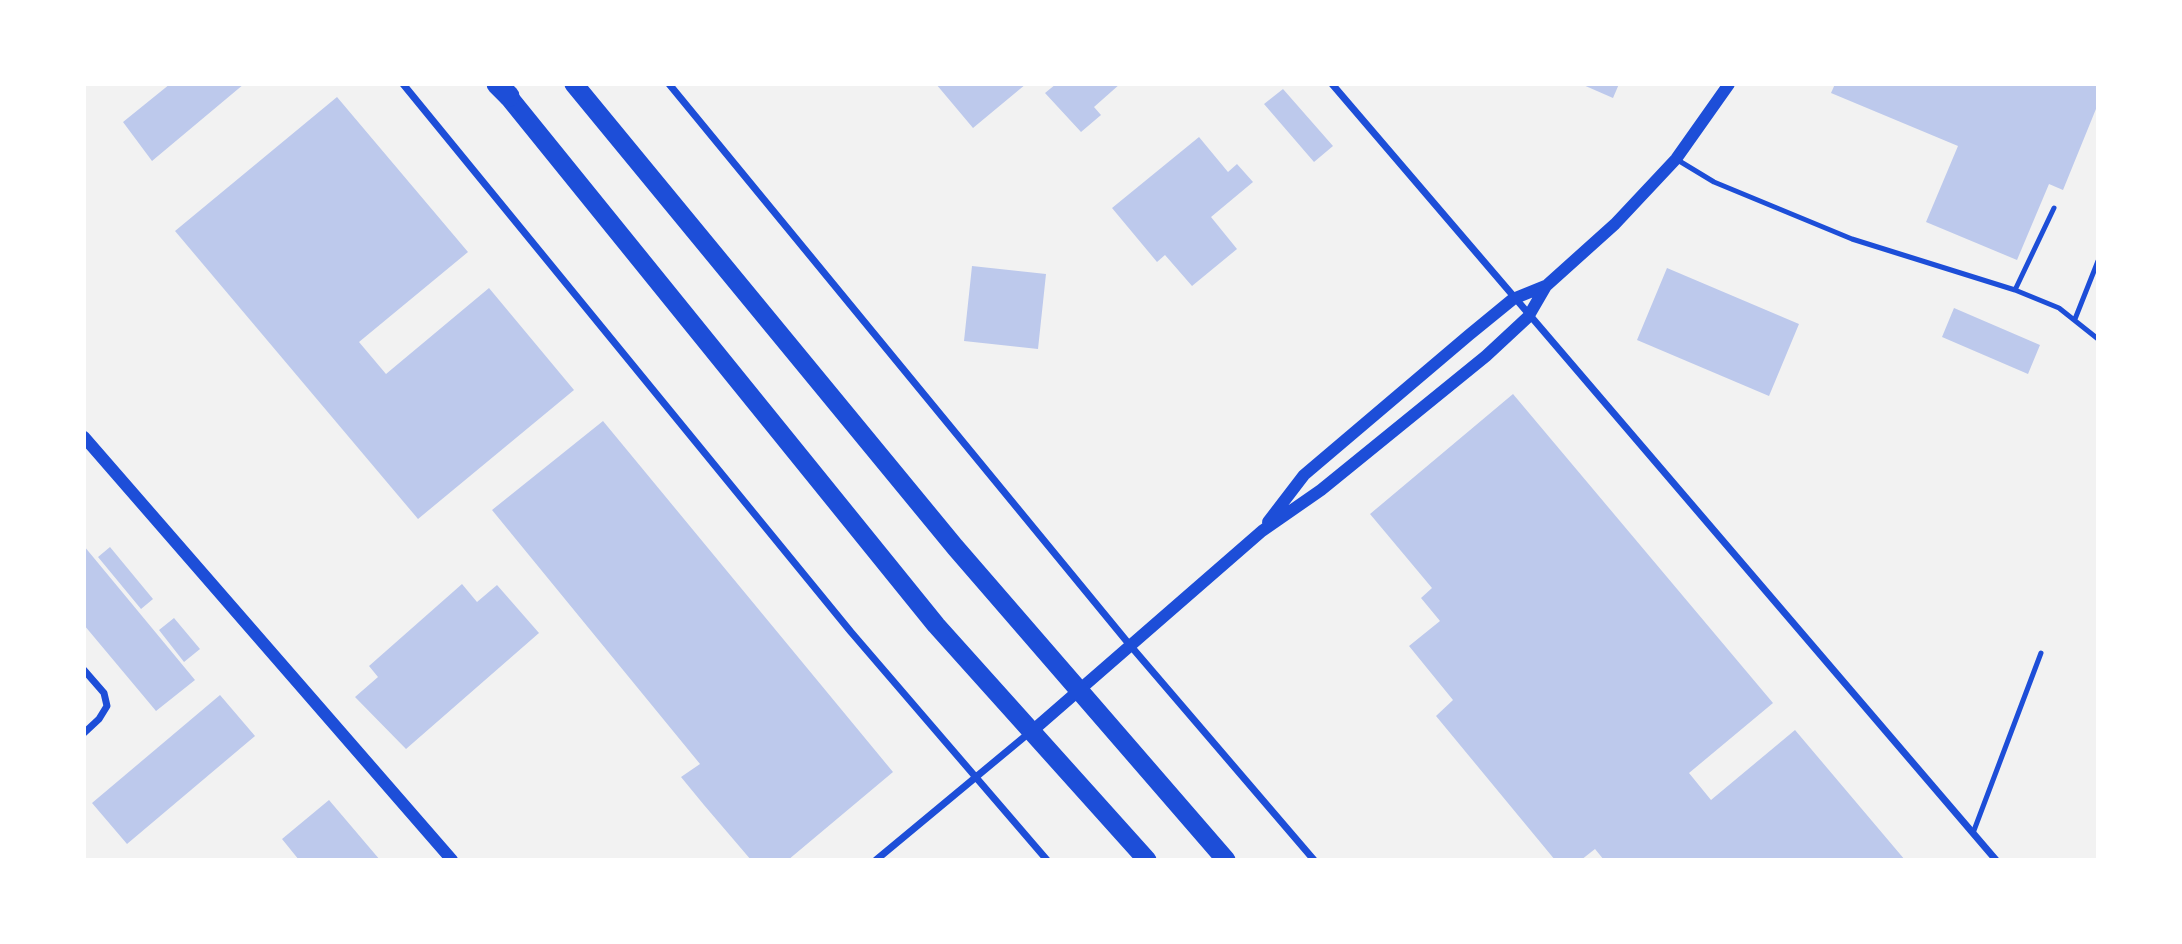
<!DOCTYPE html>
<html>
<head>
<meta charset="utf-8">
<style>
	body { margin:0 }
	#map { position:relative; width:2182px; height:944px; overflow:hidden; background:#f2f2f2; font-family:"Work Sans",sans-serif }
	canvas { display:block }
	.frame { position:absolute; inset:0; border:86px solid #fff; pointer-events:none }
</style>
</head>
<body>
<div id="map">
<canvas width="2182" height="944"></canvas>
<div class="frame"></div>
</div>
<script>
const context = document.querySelector('canvas').getContext('2d');
context.lineJoin = 'round';
function fillPath(path, color) {
  context.fillStyle = color;
  context.fill(path, 'evenodd');
}
function toPath(rows) {
  const path = new Path2D();
  for (const r of rows) {
    path.moveTo(r[0], r[1]);
    for (let i = 2; i < r.length; i += 2) path.lineTo(r[i], r[i + 1]);
  }
  return path;
}
function trace(path, color, width, dash) {
  context.strokeStyle = color;
  context.lineWidth = width;
  context.lineCap = dash ? 'butt' : 'round';
  context.setLineDash(dash || []);
  context.stroke(path);
}
fillPath(toPath([
	[170,84,244,84,152,161,123,122],
	[936,84,1026,84,973,128],
	[1056,84,1120,84,1094,107,1101,115,1081,132,1045,93],
	[1581,84,1619,84,1613,98],
	[1835,84,2098,84,2098,104,2063,190,2049,184,2017,260,1926,222,1958,146,1831,93],
	[1283,89,1333,146,1314,162,1264,104],
	[337,97,468,252,359,342,386,374,489,288,574,390,418,519,175,231],
	[1199,137,1228,172,1237,164,1253,182,1211,217,1237,249,1192,286,1165,255,1157,262,1112,208],
	[972,266,1046,274,1038,349,964,341],
	[1667,268,1799,324,1769,396,1637,340],
	[1954,308,2040,345,2028,374,1942,337],
	[1513,394,1773,703,1689,773,1711,800,1795,730,1905,860,1604,860,1595,849,1581,860,1555,860,1436,716,1453,700,1409,646,1440,621,1421,598,1432,588,1370,514],
	[603,421,893,772,788,860,751,860,704,805,681,777,700,764,492,510],
	[84,546,195,680,156,711,84,625],
	[110,547,153,599,141,609,98,557],
	[462,584,477,602,497,585,539,633,406,749,355,697,378,677,369,666],
	[174,618,200,649,184,662,159,630],
	[220,695,255,736,127,844,92,803],
	[329,800,380,860,299,860,282,839]
]), '#bdc9ec');
trace(toPath([
	[1676,159,1714,182,1852,239,2015,290,2059,308,2098,339],
	[2015,290,2054,208],
	[2075,319,2098,261],
	[1973,833,2041,653]
]), '#1d4ed8', 5);
trace(toPath([
	[403,84,851,632,1047,860],
	[669,84,1129,644,1314,860],
	[1332,84,1996,860],
	[84,670,104,693,107,706,99,719,84,733],
	[876,860,1029,733]
]), '#1d4ed8', 7);
trace(toPath([
	[84,437,452,860],
	[1268,522,1304,475,1469,335,1513,299,1545,286],
	[1031,732,1262,531,1321,490,1486,356,1528,317,1546,286,1615,224,1676,159,1729,84]
]), '#1d4ed8', 12);
trace(toPath([
	[574,84,955,547,1226,860],
	[499,85,936,625,1147,860]
]), '#1d4ed8', 19);
trace(toPath([
	[497,84,509,96]
]), '#1d4ed8', 21);
</script>
</body>
</html>
